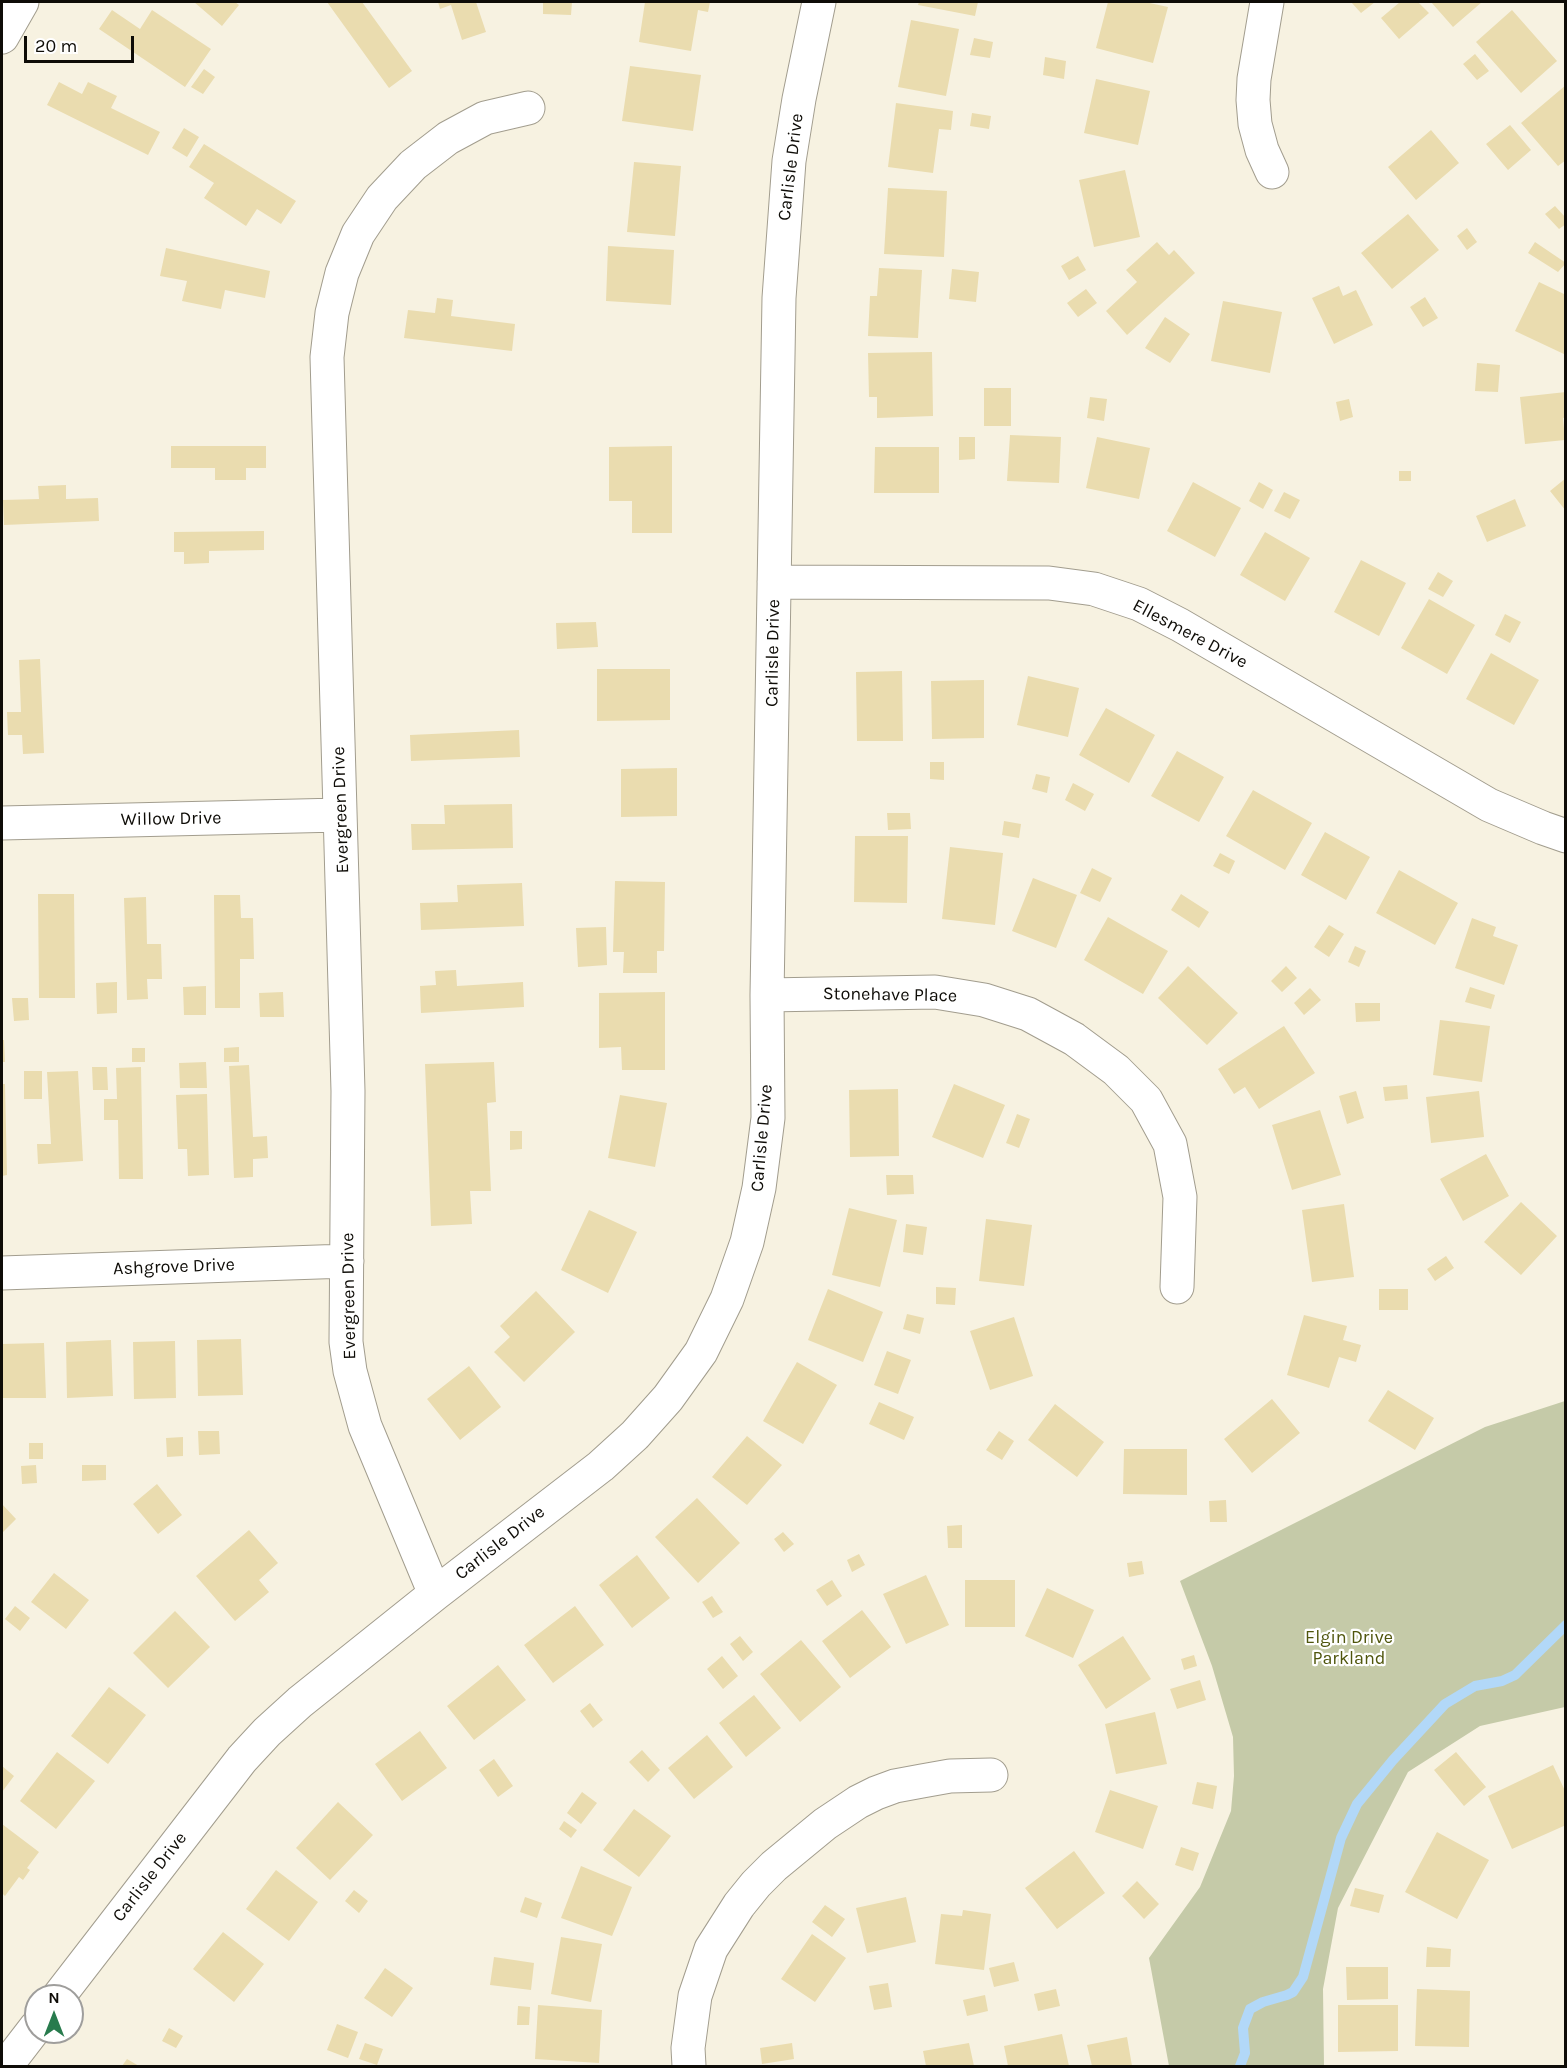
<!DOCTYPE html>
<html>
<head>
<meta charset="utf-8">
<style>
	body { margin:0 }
	#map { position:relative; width:1567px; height:2068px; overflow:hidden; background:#f7f2e1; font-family:Karla,sans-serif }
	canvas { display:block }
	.frame { position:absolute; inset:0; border:3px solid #0e0c07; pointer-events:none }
	.north { position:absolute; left:24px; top:1984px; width:60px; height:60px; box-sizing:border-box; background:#fff; border:2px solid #9f9e9c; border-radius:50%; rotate:0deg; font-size:16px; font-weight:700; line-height:24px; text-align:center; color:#0e0c07 }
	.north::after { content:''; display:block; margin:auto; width:21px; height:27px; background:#287b4d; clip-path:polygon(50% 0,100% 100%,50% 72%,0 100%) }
	.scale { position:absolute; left:24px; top:36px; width:110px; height:27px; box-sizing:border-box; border:3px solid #0e0c07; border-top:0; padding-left:8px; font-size:18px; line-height:21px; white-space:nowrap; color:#0e0c07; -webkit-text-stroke:4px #fff; paint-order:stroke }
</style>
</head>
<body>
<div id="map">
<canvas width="1567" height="2068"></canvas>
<div class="frame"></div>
<div class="north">N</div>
<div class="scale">20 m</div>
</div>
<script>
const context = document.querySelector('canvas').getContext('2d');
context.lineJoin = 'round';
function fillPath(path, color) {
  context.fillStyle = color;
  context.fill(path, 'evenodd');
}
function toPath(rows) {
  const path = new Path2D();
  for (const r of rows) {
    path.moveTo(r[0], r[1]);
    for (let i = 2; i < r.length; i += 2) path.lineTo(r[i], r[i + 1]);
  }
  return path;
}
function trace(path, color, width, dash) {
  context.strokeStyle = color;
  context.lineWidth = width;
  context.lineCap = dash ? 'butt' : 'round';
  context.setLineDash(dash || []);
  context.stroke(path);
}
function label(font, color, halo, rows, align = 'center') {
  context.font = font + ' Karla,sans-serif';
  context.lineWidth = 4.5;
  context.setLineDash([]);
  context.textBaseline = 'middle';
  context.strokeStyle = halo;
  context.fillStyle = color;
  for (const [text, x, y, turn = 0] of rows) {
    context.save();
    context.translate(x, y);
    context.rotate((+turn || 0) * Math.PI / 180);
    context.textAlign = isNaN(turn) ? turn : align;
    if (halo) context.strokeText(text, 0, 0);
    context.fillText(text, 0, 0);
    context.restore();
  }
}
fillPath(toPath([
	[1565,1401,1565,1707,1480,1726,1408,1772,1338,1908,1323,1989,1324,2066,1169,2066,1149,1958,1200,1887,1231,1811,1234,1776,1233,1737,1212,1666,1180,1581,1485,1427]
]), '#c5caa8');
trace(toPath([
	[1240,2066,1245,2053,1243,2028,1250,2009,1263,2002,1287,1995,1293,1992,1303,1977,1341,1838,1357,1804,1393,1760,1445,1704,1475,1686,1502,1681,1515,1675,1566,1625]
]), '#b2d8f8', 10);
fillPath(toPath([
	[194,2,235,2,239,5,222,26],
	[327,2,362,2,412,71,389,88],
	[438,2,476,2,486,32,462,40,451,5,440,9],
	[543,2,572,2,571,15,543,14],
	[645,2,710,2,708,12,698,10,691,51,639,42],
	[919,2,978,2,975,16,918,5],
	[1108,2,1145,2,1168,7,1153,63,1096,48],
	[1351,2,1375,2,1361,13],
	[1400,2,1418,2,1429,13,1399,39,1381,18],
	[1431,2,1482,2,1453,27],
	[112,10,140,29,152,10,211,49,185,87,99,29],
	[1512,10,1557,61,1521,93,1476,42],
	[911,20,959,29,946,96,898,87],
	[974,38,993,42,990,58,970,55],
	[1475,54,1489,71,1477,80,1463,64],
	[1045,57,1066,61,1064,79,1043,75],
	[630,66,701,75,693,131,622,121],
	[204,69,215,77,203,94,191,87],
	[1096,79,1150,91,1138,145,1084,133],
	[59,82,82,94,88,82,117,96,111,108,160,132,148,155,47,105],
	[1566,85,1566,160,1558,166,1521,123],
	[896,103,953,111,951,130,939,129,933,173,888,167],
	[972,113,991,116,989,129,970,126],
	[1510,125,1531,150,1508,170,1486,144],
	[184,128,199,137,187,157,172,148],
	[1431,130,1459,163,1416,200,1388,167],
	[204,144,296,201,281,224,257,209,246,226,204,198,214,183,189,167],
	[634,162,681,166,675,236,627,232],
	[1125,170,1140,237,1094,247,1079,180],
	[888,188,947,191,944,257,884,254],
	[1555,206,1566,218,1566,224,1559,229,1545,214],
	[1408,214,1439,250,1392,289,1361,253],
	[1467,228,1477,242,1467,250,1457,236],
	[1157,242,1169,255,1174,250,1195,273,1127,335,1106,311,1137,282,1126,270],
	[1535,242,1566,263,1558,272,1528,253],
	[608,246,674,250,671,305,606,301],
	[166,248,270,271,265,298,225,290,221,309,182,301,187,281,160,276],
	[1078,256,1086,270,1069,280,1061,266],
	[879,268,922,270,918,338,868,336,870,296,877,296],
	[952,269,979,272,976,302,949,299],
	[1539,282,1566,295,1566,355,1515,331],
	[1339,286,1343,296,1356,290,1373,325,1334,344,1312,298],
	[1086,289,1097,303,1078,317,1067,303],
	[1425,297,1438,318,1423,327,1410,307],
	[437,298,453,300,451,316,515,324,512,351,404,338,408,310,435,313],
	[1223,301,1282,312,1270,373,1211,361],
	[1165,317,1190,334,1170,363,1145,348],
	[932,352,933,416,877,418,877,397,869,397,868,353],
	[1477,363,1500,365,1498,392,1475,391],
	[984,388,1011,388,1011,426,984,426],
	[1566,392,1566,417,1563,418,1565,440,1525,444,1520,397],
	[1090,397,1107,399,1104,421,1087,418],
	[1349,399,1353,417,1340,421,1336,402],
	[1010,435,1061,437,1059,483,1007,481],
	[959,437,975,437,975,459,959,460],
	[1097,437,1150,448,1139,499,1086,488],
	[171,446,266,446,266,468,246,468,246,480,215,480,215,468,171,468],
	[672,446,672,533,632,533,632,501,609,501,609,447],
	[875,447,939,447,939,493,874,493],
	[1399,471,1411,471,1411,481,1399,481],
	[1566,478,1566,511,1550,491],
	[1193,482,1241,508,1215,557,1167,531],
	[1259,482,1273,490,1263,509,1249,501],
	[66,485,66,499,98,498,99,521,4,525,3,500,39,499,38,486],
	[1284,492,1300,500,1290,519,1274,511],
	[1515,499,1526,526,1487,542,1476,516],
	[264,531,264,550,209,551,209,563,184,564,184,552,174,552,174,532],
	[1265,532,1310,558,1285,601,1240,575],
	[1361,560,1406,583,1379,636,1334,612],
	[1438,572,1453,581,1443,597,1428,589],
	[1429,599,1475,625,1447,674,1401,648],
	[1505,614,1521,622,1510,643,1495,635],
	[596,622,598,647,557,649,556,623],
	[1491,653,1539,680,1514,725,1466,699],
	[40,659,44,753,23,754,22,735,8,735,7,712,21,712,19,660],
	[597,669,670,669,670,720,597,721],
	[902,671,903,741,857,741,856,672],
	[1028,676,1079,688,1068,737,1017,725],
	[984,680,984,738,932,739,931,681],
	[1106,708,1155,735,1129,783,1079,755],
	[519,730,520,757,411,761,410,735],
	[1177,751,1224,777,1199,822,1151,796],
	[930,762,944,762,944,780,930,779],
	[677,768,677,816,621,817,621,769],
	[1036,774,1050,777,1047,793,1032,789],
	[1073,783,1094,794,1085,811,1065,800],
	[1253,790,1312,823,1285,870,1226,836],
	[512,804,513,848,412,850,411,824,445,824,444,805],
	[887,813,910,813,911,829,888,830],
	[1004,821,1021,824,1019,838,1002,835],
	[1325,832,1370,857,1346,900,1301,875],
	[855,836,908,836,907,903,854,902],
	[950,847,1003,853,995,925,942,919],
	[1220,853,1235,861,1229,874,1213,866],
	[1092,868,1112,878,1100,902,1080,893],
	[1399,870,1458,903,1435,945,1376,913],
	[1033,878,1077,895,1056,948,1012,931],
	[615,881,665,882,664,951,657,951,657,973,623,973,624,952,613,952],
	[522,883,524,926,421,930,420,903,458,902,457,885],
	[38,894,74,894,75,998,39,998],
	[1181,894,1209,912,1199,928,1171,910],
	[214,895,240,895,241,918,253,918,254,959,240,959,240,1008,215,1008],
	[146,897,147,944,161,944,162,979,147,979,148,999,127,1000,124,898],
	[1108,917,1168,951,1143,994,1084,960],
	[1472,918,1496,927,1493,936,1518,945,1504,985,1455,968],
	[1329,925,1344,934,1329,957,1314,947],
	[606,927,607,965,578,967,576,928],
	[1355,946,1366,951,1359,967,1348,962],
	[1188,966,1238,1013,1207,1045,1158,998],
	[1286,966,1297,978,1282,992,1271,981],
	[456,970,457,986,523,982,524,1007,421,1013,420,986,436,985,435,971],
	[117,982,117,1013,97,1014,96,983],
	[206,986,206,1015,184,1015,183,987],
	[1470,987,1495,995,1491,1009,1465,1002],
	[1310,988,1321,1000,1304,1015,1294,1003],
	[283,992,284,1017,260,1017,259,993],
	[665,992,665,1070,622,1070,621,1047,599,1048,599,993],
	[12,998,28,998,29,1020,14,1021],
	[1355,1003,1380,1003,1380,1021,1356,1022],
	[1440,1020,1490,1026,1482,1082,1433,1075],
	[1284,1026,1315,1073,1259,1109,1245,1087,1234,1094,1218,1069],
	[2,1040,4,1040,5,1062,2,1062],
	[239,1047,239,1062,224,1062,224,1048],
	[132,1048,145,1048,145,1062,132,1062],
	[206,1062,207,1088,180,1088,179,1063],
	[494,1062,496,1102,487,1103,491,1191,470,1191,472,1224,431,1226,425,1064],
	[249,1065,253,1137,267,1136,268,1158,253,1159,253,1177,234,1178,229,1066],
	[92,1067,107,1067,108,1090,93,1090],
	[141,1067,143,1179,119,1179,118,1120,104,1120,104,1099,117,1099,116,1068],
	[24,1071,42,1071,42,1099,24,1099],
	[78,1071,83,1161,38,1164,37,1144,51,1144,47,1072],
	[2,1084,5,1084,7,1175,2,1176],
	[954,1084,1005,1105,983,1158,932,1137],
	[1407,1085,1408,1099,1385,1101,1383,1087],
	[898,1089,899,1156,850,1157,849,1090],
	[1356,1091,1364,1118,1347,1124,1339,1096],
	[1479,1091,1484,1137,1431,1143,1426,1097],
	[207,1094,209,1175,188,1176,187,1149,178,1149,176,1095],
	[620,1095,667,1103,655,1167,608,1158],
	[1320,1110,1341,1175,1292,1190,1272,1125],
	[1017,1114,1030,1119,1019,1148,1006,1143],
	[510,1131,522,1131,522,1149,510,1150],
	[1486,1154,1509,1196,1463,1221,1440,1179],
	[886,1175,913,1175,914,1194,887,1195],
	[1521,1202,1557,1236,1521,1275,1484,1242],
	[1344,1204,1354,1277,1312,1282,1302,1210],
	[849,1208,897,1220,880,1287,832,1275],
	[589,1210,637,1232,608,1293,561,1270],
	[986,1219,1032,1225,1024,1286,979,1281],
	[906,1224,927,1227,923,1255,903,1252],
	[1446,1256,1454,1268,1435,1281,1427,1269],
	[936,1287,956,1288,955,1305,936,1304],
	[828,1289,883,1312,863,1362,808,1340],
	[1379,1289,1408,1289,1408,1310,1379,1310],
	[536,1291,575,1332,524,1382,494,1352,510,1337,500,1326],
	[907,1314,924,1318,920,1334,903,1329],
	[1304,1315,1347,1326,1343,1340,1361,1345,1356,1362,1339,1357,1329,1388,1287,1375],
	[1014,1317,1033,1376,990,1390,970,1331],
	[241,1339,243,1395,198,1396,197,1340],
	[111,1340,113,1396,67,1398,66,1342],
	[175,1341,176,1398,134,1399,133,1342],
	[44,1343,46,1398,2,1398,2,1344],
	[887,1351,911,1360,898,1394,874,1385],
	[797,1362,837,1385,803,1444,763,1421],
	[469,1366,501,1407,460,1440,427,1399],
	[1388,1390,1434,1418,1415,1450,1368,1421],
	[1272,1399,1300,1433,1252,1473,1224,1439],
	[879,1402,914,1417,904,1440,869,1424],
	[1055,1404,1104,1442,1077,1477,1028,1440],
	[198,1431,219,1431,220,1454,199,1455],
	[999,1431,1014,1441,1002,1460,986,1450],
	[747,1436,782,1465,747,1505,712,1477],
	[183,1437,183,1456,167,1457,166,1438],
	[29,1443,43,1443,43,1459,29,1459],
	[1124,1449,1187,1449,1187,1495,1123,1494],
	[36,1465,37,1483,22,1484,21,1466],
	[82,1465,106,1465,106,1480,82,1481],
	[157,1484,182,1515,158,1534,133,1504],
	[697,1498,740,1543,698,1583,655,1537],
	[1226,1500,1227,1522,1210,1522,1209,1501],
	[2,1504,16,1519,3,1532,2,1530],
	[962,1525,962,1548,948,1548,947,1526],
	[249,1530,278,1563,259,1580,269,1592,235,1621,196,1576],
	[783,1532,794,1544,784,1552,774,1539],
	[859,1554,865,1565,852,1572,847,1560],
	[637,1555,670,1598,632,1628,599,1585],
	[1142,1561,1144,1574,1129,1577,1127,1563],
	[54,1573,89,1600,66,1629,31,1602],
	[926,1575,949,1625,906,1644,883,1594],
	[832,1580,842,1596,827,1606,816,1590],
	[965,1580,1015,1580,1015,1627,965,1627],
	[1047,1588,1094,1610,1073,1658,1025,1636],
	[712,1596,723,1612,713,1618,702,1602],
	[15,1606,30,1618,20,1631,5,1619],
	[575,1606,604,1645,553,1683,524,1645],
	[862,1610,891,1647,850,1678,822,1641],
	[175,1611,210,1647,168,1688,133,1653],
	[740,1636,753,1652,743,1661,730,1644],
	[1123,1636,1151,1679,1106,1709,1078,1665],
	[801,1640,841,1687,800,1722,760,1674],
	[1194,1655,1197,1666,1184,1670,1181,1659],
	[722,1656,738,1676,723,1689,707,1669],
	[498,1665,526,1700,474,1740,447,1706],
	[1200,1680,1206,1700,1177,1709,1170,1689],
	[109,1687,146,1715,108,1764,71,1736],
	[754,1695,781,1728,746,1757,719,1723],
	[590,1703,603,1720,593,1728,580,1711],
	[1155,1712,1167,1764,1116,1774,1105,1724],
	[420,1731,447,1768,402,1801,375,1764],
	[707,1735,733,1767,694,1799,668,1768],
	[642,1750,660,1770,648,1782,629,1762],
	[57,1752,95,1781,56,1829,20,1801],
	[1456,1752,1486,1787,1464,1806,1434,1770],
	[494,1759,513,1786,498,1797,479,1770],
	[1553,1765,1566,1793,1566,1825,1512,1849,1488,1796],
	[2,1766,14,1776,2,1792],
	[1197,1782,1217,1786,1213,1809,1192,1804],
	[1110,1790,1158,1806,1143,1849,1095,1832],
	[582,1792,597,1803,581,1824,567,1813],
	[338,1802,373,1835,330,1880,296,1848],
	[634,1809,671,1836,639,1877,603,1850],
	[564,1821,577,1830,571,1838,559,1829],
	[2,1824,39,1852,27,1868,30,1870,23,1880,19,1877,5,1896,2,1893],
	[1437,1832,1489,1860,1457,1919,1405,1892],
	[1181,1847,1199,1853,1193,1871,1175,1865],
	[1074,1851,1105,1893,1057,1929,1025,1888],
	[581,1866,632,1887,612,1936,561,1918],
	[276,1870,318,1902,289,1941,246,1909],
	[1137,1881,1159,1904,1144,1919,1122,1896],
	[1355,1888,1384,1895,1379,1913,1350,1906],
	[354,1890,368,1901,359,1913,345,1901],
	[525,1897,542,1903,537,1918,520,1912],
	[906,1897,916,1942,867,1953,856,1908],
	[825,1905,845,1919,832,1937,812,1922],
	[963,1910,991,1914,984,1970,935,1964,941,1914,962,1916],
	[223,1932,264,1964,234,2002,193,1969],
	[812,1934,846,1958,815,2002,781,1979],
	[561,1937,602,1944,591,2002,551,1994],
	[1427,1947,1451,1949,1450,1967,1426,1967],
	[494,1957,534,1963,531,1990,490,1985],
	[1014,1962,1019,1981,994,1987,989,1968],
	[1346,1967,1388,1967,1388,1999,1347,2000],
	[385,1968,413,1988,392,2017,364,1998],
	[888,1983,892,2007,874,2010,869,1986],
	[1056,1989,1060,2006,1038,2011,1034,1994],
	[1417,1989,1470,1991,1469,2047,1415,2046],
	[985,1995,988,2011,967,2016,963,2000],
	[538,2005,602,2010,599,2063,535,2059],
	[1338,2005,1398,2005,1398,2051,1338,2052],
	[518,2006,530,2007,529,2025,517,2025],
	[337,2024,358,2032,348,2058,327,2050],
	[169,2028,183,2036,176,2048,162,2041],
	[1062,2034,1069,2066,1008,2066,1004,2046],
	[1127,2037,1132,2066,1092,2066,1087,2045],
	[365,2043,383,2049,377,2065,359,2059],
	[792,2043,794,2059,762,2064,760,2048],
	[969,2043,974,2066,926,2066,923,2051],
	[127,2059,139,2066,122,2066]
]), '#eadcaf');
const street = toPath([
	[1267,2,1254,79,1253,100,1255,124,1262,150,1272,172],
	[2,37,22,2],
	[774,582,1049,583,1094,589,1139,604,1180,625,1489,805,1543,828,1566,836],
	[2,823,340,815],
	[767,995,935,992,984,1000,1028,1014,1074,1039,1116,1070,1146,1100,1170,1144,1180,1197,1177,1287],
	[2,1273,347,1261],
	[435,1594,365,1426,350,1371,346,1342,348,1091,327,357,332,313,342,273,358,234,382,198,413,165,448,138,485,118,528,108],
	[59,1996,242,1759,267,1732,300,1702,435,1594,601,1466,635,1435,668,1398,701,1352,727,1299,747,1242,759,1188,768,1118,767,995,779,298,789,161,799,99,819,2],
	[6,2066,36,2027],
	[689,2066,688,2048,695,1996,711,1949,739,1905,756,1884,774,1866,825,1824,858,1802,876,1793,895,1786,922,1781,950,1776,991,1775]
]);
trace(street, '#a29d8e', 35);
trace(street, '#fff', 33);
label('18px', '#0e0c07', '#fff', [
	["Carlisle Drive",791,167,-83],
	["Ellesmere Drive",1190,634,28],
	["Carlisle Drive",773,653,-89],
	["Evergreen Drive",341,810,-92],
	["Willow Drive",171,819,-1],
	["Stonehave Place",890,995,1],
	["Carlisle Drive",762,1138,-85],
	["Ashgrove Drive",174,1267,-2],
	["Evergreen Drive",349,1296,-91],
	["Carlisle Drive",500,1543,-38],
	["Carlisle Drive",150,1877,-52]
]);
label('18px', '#4f550c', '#fff', [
	["Elgin Drive",1349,1638],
	["Parkland",1349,1659]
]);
</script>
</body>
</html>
